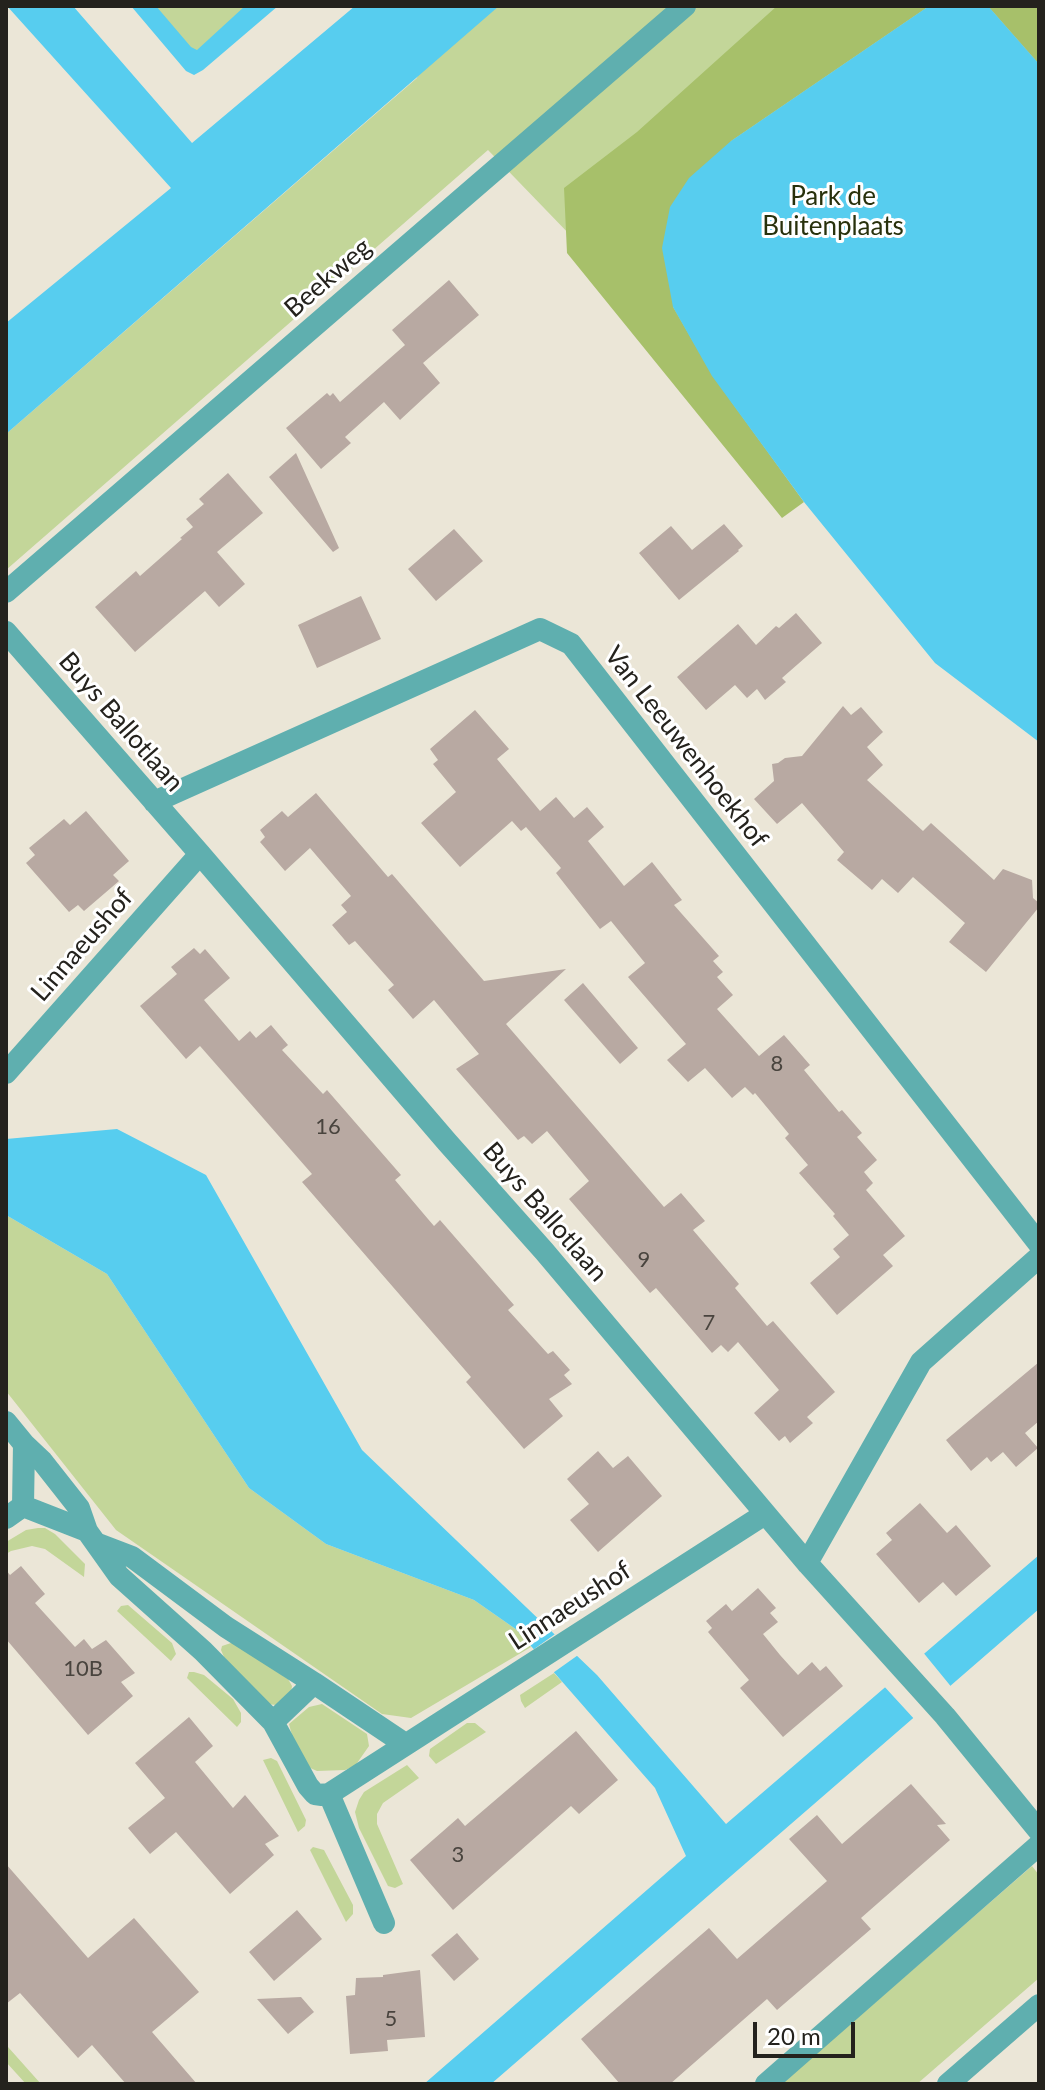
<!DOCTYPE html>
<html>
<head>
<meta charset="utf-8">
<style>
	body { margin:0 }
	#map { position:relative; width:1045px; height:2090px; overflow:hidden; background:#ebe6d7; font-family:Lato,sans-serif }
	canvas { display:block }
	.frame { position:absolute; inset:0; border:8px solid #24221d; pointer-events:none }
	.scale { position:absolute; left:753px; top:2022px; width:102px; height:36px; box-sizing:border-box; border:4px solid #24221d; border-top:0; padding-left:10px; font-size:24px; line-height:28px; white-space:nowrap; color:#24221d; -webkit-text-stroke:6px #fff; paint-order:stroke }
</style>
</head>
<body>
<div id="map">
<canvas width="1045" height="2090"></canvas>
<div class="frame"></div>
<div class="scale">20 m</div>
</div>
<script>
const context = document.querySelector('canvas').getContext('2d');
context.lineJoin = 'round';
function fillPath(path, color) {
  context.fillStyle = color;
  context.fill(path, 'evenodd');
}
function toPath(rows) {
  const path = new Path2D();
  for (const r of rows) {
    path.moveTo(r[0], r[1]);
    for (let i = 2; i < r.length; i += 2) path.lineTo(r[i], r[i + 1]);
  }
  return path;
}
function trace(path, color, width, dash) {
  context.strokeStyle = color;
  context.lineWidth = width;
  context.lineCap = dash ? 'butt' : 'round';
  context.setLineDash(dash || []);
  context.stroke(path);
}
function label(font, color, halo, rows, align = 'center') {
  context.font = font + ' Lato,sans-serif';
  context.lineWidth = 6;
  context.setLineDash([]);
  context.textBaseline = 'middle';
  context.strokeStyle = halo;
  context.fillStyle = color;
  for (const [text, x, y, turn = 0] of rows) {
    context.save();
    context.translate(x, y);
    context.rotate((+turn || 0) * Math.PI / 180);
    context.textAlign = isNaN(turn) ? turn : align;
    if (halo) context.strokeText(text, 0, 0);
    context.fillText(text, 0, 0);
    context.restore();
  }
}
fillPath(toPath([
	[147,6,258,6,194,61],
	[433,6,1039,6,1039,657,944,622,488,150,6,570,6,434,417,78],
	[6,1215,107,1274,249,1488,326,1544,474,1600,517,1630,531,1647,411,1718,382,1714,116,1530,6,1391],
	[38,1528,45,1528,55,1534,85,1564,84,1577,45,1549,32,1546,11,1551,6,1554,6,1542,26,1530],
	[128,1605,172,1643,176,1654,171,1661,117,1611,121,1606],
	[234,1642,288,1679,292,1686,291,1693,276,1705,267,1704,224,1657,221,1650,222,1646],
	[189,1672,194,1672,204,1675,233,1699,241,1713,241,1722,237,1727,187,1678],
	[554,1673,562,1682,525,1708,521,1701,520,1695],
	[322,1704,367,1734,369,1746,355,1766,345,1770,317,1771,308,1767,293,1739,289,1724,309,1707],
	[467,1723,475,1723,486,1732,436,1764,429,1756,430,1749],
	[271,1758,277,1761,306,1820,305,1826,298,1832,263,1760],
	[407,1765,419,1778,383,1803,377,1814,377,1824,403,1884,395,1888,388,1886,359,1828,355,1812,359,1800,364,1792],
	[313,1847,324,1850,353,1905,353,1914,346,1922,310,1850],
	[1032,1866,1039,1875,1039,1978,917,2084,781,2084],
	[8,2047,41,2084,26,2084,6,2062,6,2048]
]), '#c3d699');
fillPath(toPath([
	[777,6,929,6,731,141,673,307,713,376,804,502,782,518,567,253,564,188,637,132],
	[988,6,1039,6,1039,64]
]), '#a7c06a');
fillPath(toPath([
	[7,6,73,6,192,143,355,6,499,6,6,434,6,323,171,188],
	[131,6,156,6,191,47,197,50,245,6,278,6,203,70,194,75,186,71],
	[929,6,988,6,1039,64,1039,742,935,663,804,502,712,376,673,307,662,248,670,207,689,178,731,141],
	[117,1129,206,1175,362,1450,597,1675,726,1824,1039,1555,1039,1609,491,2084,424,2084,686,1856,655,1788,517,1630,474,1600,326,1544,249,1488,107,1274,6,1215,6,1139]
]), '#57cdef');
fillPath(toPath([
	[558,1632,581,1653,550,1675,530,1652],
	[922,1651,953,1689,916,1721,882,1684]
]), '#ebe6d7');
fillPath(toPath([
	[449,280,479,315,423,363,440,383,400,420,384,402,345,437,351,443,321,469,286,428,327,393,330,396,333,393,340,402,405,345,392,330],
	[296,453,339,548,333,552,269,477],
	[228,473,263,513,217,552,245,584,219,607,205,591,135,652,95,607,136,571,140,576,182,539,180,538,193,527,186,519,204,504,199,499],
	[724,524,743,546,738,550,739,551,679,600,639,553,671,526,692,550],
	[454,529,483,561,436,601,408,569],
	[361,596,381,639,317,668,298,625],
	[796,613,822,643,782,678,786,682,765,700,757,689,747,698,735,685,706,710,677,677,738,624,756,645,776,626,779,628],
	[843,706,851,715,861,707,883,732,867,747,883,765,867,780,923,831,931,823,994,880,1003,869,1032,880,1033,898,1039,903,1039,907,986,972,949,942,965,923,913,877,898,893,882,879,872,890,837,860,844,852,802,803,777,824,754,799,774,781,772,764,778,763,785,758,802,756],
	[475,710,509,749,497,759,540,811,556,797,574,818,587,807,604,827,588,841,624,886,652,862,682,900,674,905,719,956,713,961,723,972,717,977,733,995,717,1009,759,1056,784,1035,810,1065,804,1070,839,1112,842,1110,862,1133,857,1137,877,1160,864,1172,873,1183,866,1190,905,1236,883,1255,893,1266,837,1315,810,1283,840,1257,833,1249,849,1235,833,1216,835,1214,799,1173,808,1165,785,1138,789,1134,755,1093,753,1095,745,1087,732,1098,705,1068,688,1082,667,1060,686,1044,628,977,645,963,611,921,600,929,556,873,561,868,526,827,521,831,512,821,460,867,421,823,456,792,433,764,438,760,430,749],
	[316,793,388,877,392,874,484,981,566,969,506,1024,664,1207,681,1193,705,1221,693,1230,739,1284,735,1288,767,1326,773,1321,835,1392,807,1417,813,1423,790,1443,785,1436,779,1441,754,1413,779,1390,738,1342,728,1352,721,1345,712,1353,656,1288,650,1293,569,1199,589,1181,547,1131,532,1144,524,1136,518,1140,456,1069,479,1054,434,1000,413,1019,388,990,394,985,355,941,349,945,332,925,347,912,341,905,351,896,310,848,285,871,260,842,265,837,260,830,282,811,288,817],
	[86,811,129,861,113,875,119,881,84,911,78,905,69,912,26,863,35,855,29,848,64,819,70,825],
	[194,948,200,954,205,949,230,978,204,1000,239,1041,250,1031,256,1038,271,1025,288,1045,282,1050,323,1094,327,1090,401,1175,395,1180,428,1219,434,1226,440,1220,514,1305,508,1310,548,1354,553,1351,570,1370,564,1375,572,1384,549,1399,563,1416,524,1449,466,1382,471,1377,302,1182,312,1174,200,1046,186,1059,140,1006,177,974,171,967],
	[583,983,638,1048,620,1064,564,1000],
	[1039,1362,1039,1421,1025,1433,1038,1448,1016,1467,1003,1452,991,1462,987,1457,971,1471,946,1440],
	[598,1451,613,1468,628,1456,662,1496,598,1552,570,1520,589,1504,567,1479],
	[920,1503,947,1533,956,1525,991,1566,956,1596,943,1582,919,1603,876,1554,892,1540,886,1533],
	[21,1566,45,1594,35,1603,75,1647,84,1639,92,1649,106,1640,135,1673,121,1682,133,1696,88,1735,6,1639,6,1570,10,1575],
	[758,1588,776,1608,770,1613,778,1622,763,1634,780,1655,798,1675,812,1662,820,1671,826,1666,843,1686,783,1737,740,1688,749,1680,708,1632,712,1628,706,1621,726,1604,732,1611],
	[189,1717,213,1746,195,1762,233,1808,245,1795,279,1836,265,1844,274,1855,230,1894,176,1832,150,1854,128,1828,165,1798,135,1763],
	[576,1731,618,1780,579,1814,571,1806,453,1910,410,1860,458,1818,465,1826],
	[911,1784,946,1824,937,1825,950,1840,861,1918,871,1929,777,2010,767,1999,670,2084,620,2084,581,2039,709,1928,737,1959,827,1881,789,1839,817,1815,842,1844],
	[6,1864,88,1958,134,1918,178,1968,199,1992,152,2032,197,2084,126,2084,92,2045,78,2058,20,1993,6,2004],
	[297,1910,322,1939,274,1981,249,1952],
	[457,1933,479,1959,454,1981,431,1955],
	[420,1970,425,2037,387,2040,388,2051,350,2054,346,1996,355,1995,356,1978,383,1977,383,1975],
	[301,1997,314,2012,288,2034,257,1999]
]), '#b8a9a2');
trace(toPath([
	[6,592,685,6],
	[6,632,200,854,447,1142,544,1251,807,1563,945,1716,1039,1831],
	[154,802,540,629,571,644,1039,1244],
	[6,1073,200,854],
	[6,1422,24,1444,23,1506,87,1531,119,1576,203,1651,273,1722,308,1786,315,1794,322,1795,329,1794,765,1514],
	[24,1444,42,1461,79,1508,87,1531],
	[6,1518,23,1506],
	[98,1544,132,1557,226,1627,314,1683,405,1744],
	[807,1563,921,1362,1039,1257],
	[273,1722,314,1683],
	[329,1794,384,1923],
	[766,2084,1039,1845]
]), '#5fafaf', 22);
trace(toPath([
	[948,2084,1039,2005]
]), '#5fafaf', 22);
label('22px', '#49443e', null, [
	["8",777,1064],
	["16",328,1127],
	["9",644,1260],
	["7",709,1323],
	["10B",83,1669],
	["3",458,1855],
	["5",391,2019]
]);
label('26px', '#28310c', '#fff', [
	["Park de",833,197],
	["Buitenplaats",833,227]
]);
label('26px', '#24221d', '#fff', [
	["Beekweg",328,278,-41],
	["Buys Ballotlaan",121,722,49],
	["Van Leeuwenhoekhof",686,747,52],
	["Linnaeushof",82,945,-49],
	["Buys Ballotlaan",545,1212,49],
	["Linnaeushof",570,1606,-33]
]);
</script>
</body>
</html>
